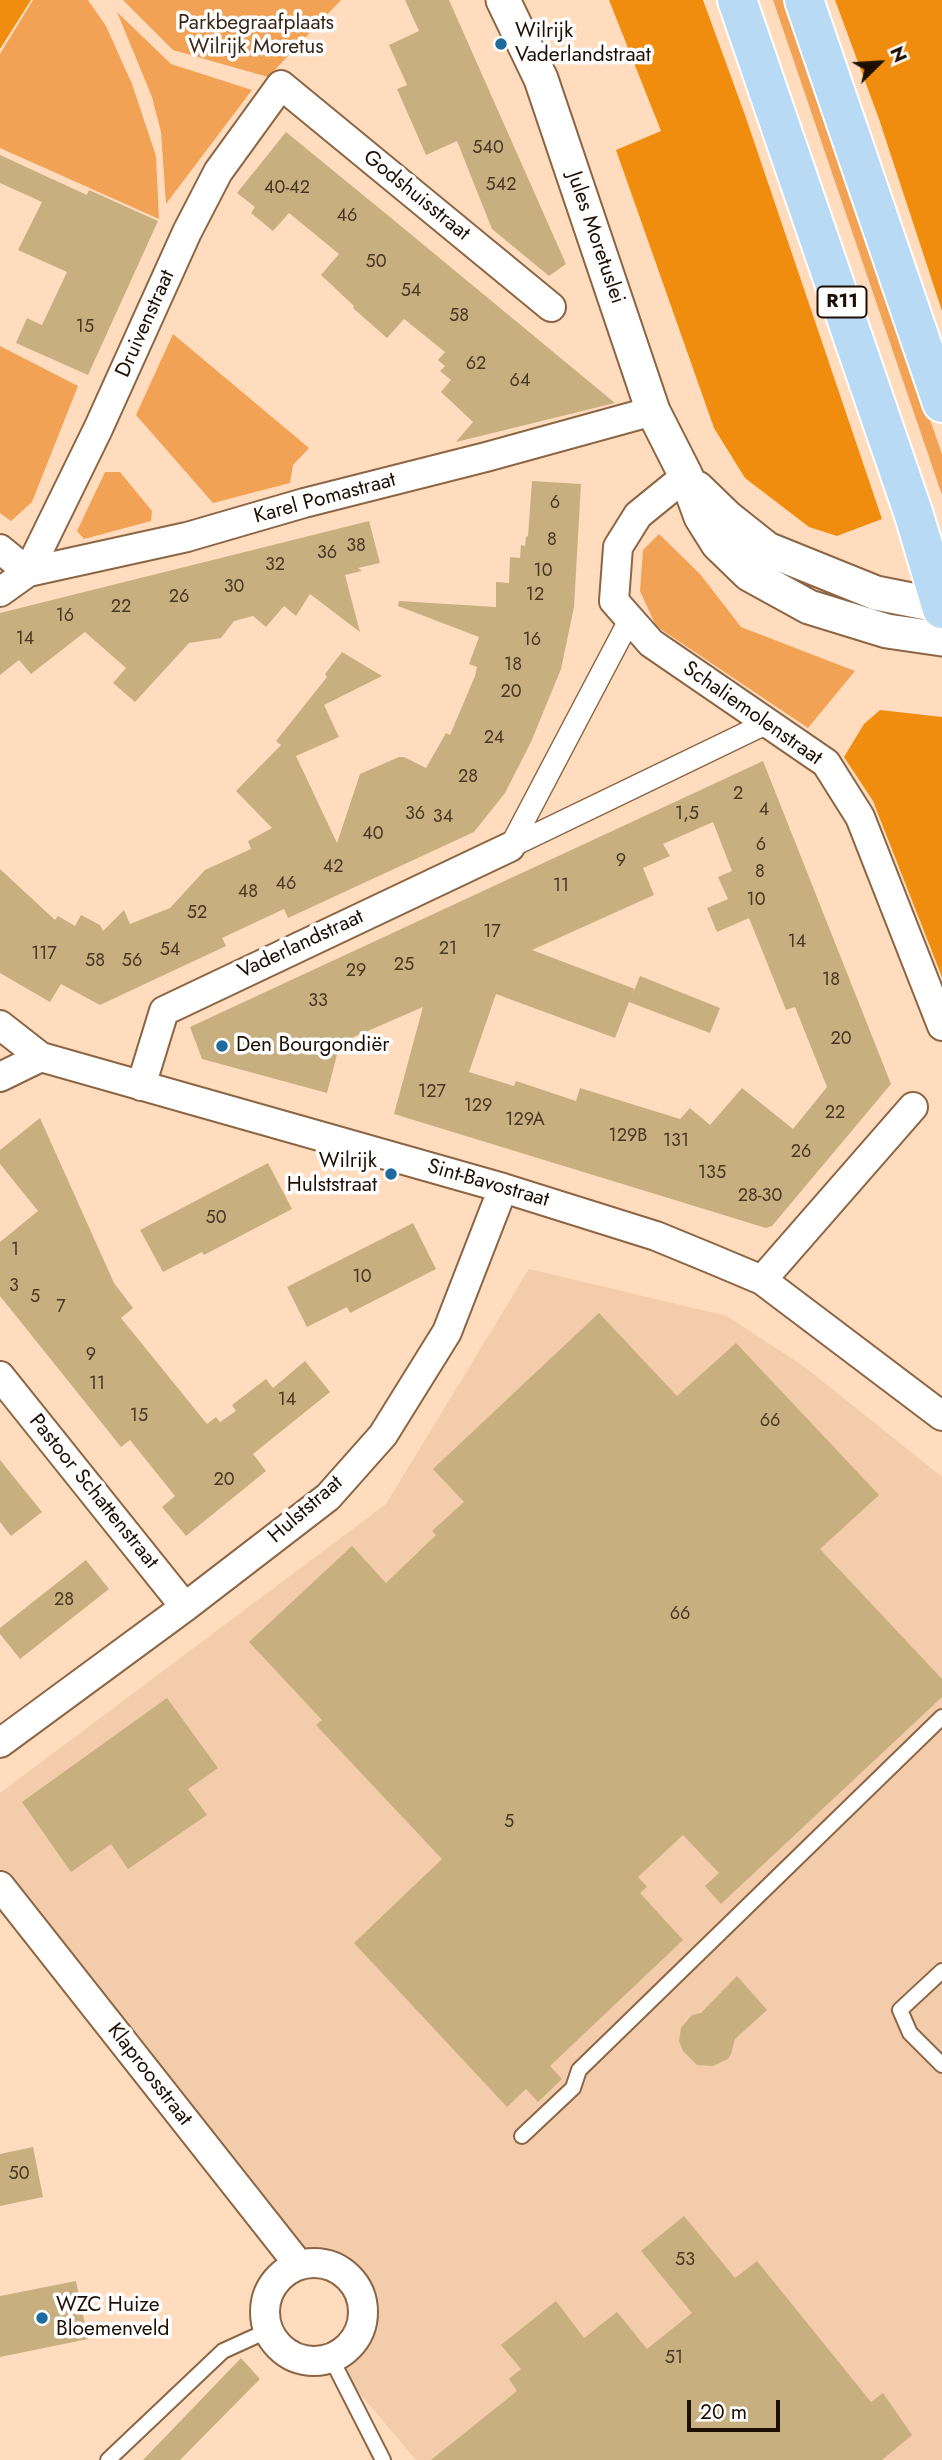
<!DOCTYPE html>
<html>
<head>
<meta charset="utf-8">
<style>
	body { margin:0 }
	#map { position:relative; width:942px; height:2460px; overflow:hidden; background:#ffdcbe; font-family:Jost,sans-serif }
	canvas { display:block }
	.north { position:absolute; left:844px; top:28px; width:70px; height:70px; -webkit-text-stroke:5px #fff; paint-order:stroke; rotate:66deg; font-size:19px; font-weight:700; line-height:28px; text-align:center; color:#1e0f03 }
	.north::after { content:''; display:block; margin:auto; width:24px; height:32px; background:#1e0f03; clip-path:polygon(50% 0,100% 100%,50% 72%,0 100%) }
	.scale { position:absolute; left:687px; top:2400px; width:93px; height:32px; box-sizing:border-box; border:4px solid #1e0f03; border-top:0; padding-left:9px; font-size:21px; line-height:24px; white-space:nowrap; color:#1e0f03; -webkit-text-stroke:5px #fff; paint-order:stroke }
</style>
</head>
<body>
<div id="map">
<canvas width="942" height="2460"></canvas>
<div class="north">N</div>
<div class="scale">20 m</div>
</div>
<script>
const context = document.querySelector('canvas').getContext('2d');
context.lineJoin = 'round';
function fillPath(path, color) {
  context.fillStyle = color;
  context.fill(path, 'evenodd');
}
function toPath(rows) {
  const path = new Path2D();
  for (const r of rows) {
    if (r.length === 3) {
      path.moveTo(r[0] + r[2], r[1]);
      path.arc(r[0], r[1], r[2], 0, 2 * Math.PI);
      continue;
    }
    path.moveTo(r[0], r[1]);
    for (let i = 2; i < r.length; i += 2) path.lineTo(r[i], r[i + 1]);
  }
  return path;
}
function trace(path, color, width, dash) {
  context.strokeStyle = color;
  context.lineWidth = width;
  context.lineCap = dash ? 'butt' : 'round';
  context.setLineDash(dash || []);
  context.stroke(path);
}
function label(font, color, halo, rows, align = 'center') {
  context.font = font + ' Jost,sans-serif';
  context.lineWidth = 7;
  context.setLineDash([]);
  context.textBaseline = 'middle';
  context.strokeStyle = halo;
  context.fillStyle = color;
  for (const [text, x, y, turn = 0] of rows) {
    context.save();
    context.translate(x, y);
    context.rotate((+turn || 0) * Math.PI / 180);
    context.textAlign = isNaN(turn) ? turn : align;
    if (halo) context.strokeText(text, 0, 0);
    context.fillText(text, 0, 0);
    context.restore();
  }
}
fillPath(toPath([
	[529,1269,727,1316,806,1368,942,1477,942,2460,416,2460,344,2375,345,2352,359,2334,364,2311,358,2289,343,2271,321,2263,299,2265,0,1886,0,1793,386,1504]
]), '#f2ccab');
fillPath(toPath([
	[33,0,88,0,106,26,132,84,156,156,159,219,0,148,0,54],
	[123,0,341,0,268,77,173,50],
	[773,0,784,0,942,454,942,495],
	[117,12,171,64,252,90,166,204,161,132,152,97],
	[173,334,309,448,293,465,290,483,213,503,136,415],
	[0,346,78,386,32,502,11,521,0,513],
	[105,472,120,472,152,511,151,521,84,539,77,531],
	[659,534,700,574,741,627,855,671,808,728,656,626,640,591,643,550]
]), '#f2a255');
fillPath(toPath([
	[0,0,31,0,0,49],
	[609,0,703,0,745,115,882,519,837,536,809,527,745,478,714,428,616,150,661,131],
	[835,0,942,0,942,311,879,119],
	[880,710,942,717,942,977,873,801,844,757,864,724]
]), '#f08d0e');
fillPath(toPath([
	[405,0,449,0,566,264,549,276,492,229,457,141,426,155,397,89,407,85,389,45,419,31],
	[286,132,396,222,615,403,456,442,473,422,441,392,451,380,440,371,445,366,438,360,445,352,404,319,387,338,353,308,354,306,321,275,339,254,289,213,273,231,251,213,255,207,237,193],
	[0,155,87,195,89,190,158,221,88,375,16,343,27,318,42,325,67,272,18,250,42,202,0,183],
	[532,481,581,484,574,607,561,669,531,742,505,793,474,832,288,918,284,909,222,938,226,946,100,1005,61,984,50,1002,0,973,0,869,55,920,58,916,75,926,81,915,100,925,103,931,124,910,130,924,170,908,205,870,251,849,248,841,272,828,236,791,281,745,276,741,327,677,325,674,342,652,382,676,324,705,339,737,296,756,337,843,360,774,399,757,404,757,426,768,446,733,450,735,475,676,477,667,469,664,479,637,398,606,399,601,496,607,496,582,509,583,510,557,520,558,521,545,525,546,526,537,528,536],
	[369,521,380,563,358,568,362,571,345,575,360,632,310,594,296,616,284,606,266,627,253,616,234,621,221,638,189,643,135,702,113,683,126,668,85,632,31,674,19,660,0,675,0,613],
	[763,761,891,1084,772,1226,766,1228,394,1114,423,1007,340,1043,327,1093,202,1059,190,1027],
	[713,822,732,871,718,877,728,899,707,908,717,932,749,918,786,1010,795,1007,827,1087,793,1129,742,1088,710,1125,690,1108,680,1119,580,1088,576,1101,516,1081,514,1086,469,1072,496,994,615,1038,629,1002,710,1033,720,1008,640,976,631,998,635,989,532,950,654,895,643,868,670,856,663,844],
	[40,1118,114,1283,133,1308,121,1318,207,1424,216,1417,220,1422,236,1411,232,1405,266,1379,273,1388,305,1361,330,1392,253,1454,266,1471,186,1536,162,1507,175,1496,130,1440,121,1447,0,1296,0,1242,38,1211,0,1164,0,1150],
	[268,1163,292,1209,204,1255,202,1252,163,1272,140,1230],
	[413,1223,436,1269,350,1313,347,1307,307,1327,287,1287],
	[599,1313,677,1396,736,1343,879,1495,820,1549,942,1679,942,1697,721,1904,705,1886,719,1873,683,1835,638,1877,647,1887,640,1893,683,1940,550,2066,562,2079,538,2102,526,2089,507,2107,354,1943,442,1859,316,1725,322,1720,249,1642,352,1546,386,1583,436,1535,432,1531,464,1502,433,1469],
	[0,1460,42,1512,11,1536,0,1522],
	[86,1560,109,1589,20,1659,0,1634,0,1628],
	[167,1698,218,1768,188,1789,207,1815,128,1869,111,1844,71,1872,22,1802],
	[737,1976,767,2010,735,2039,731,2054,728,2059,713,2066,697,2065,683,2051,679,2041,681,2028,692,2015,701,2013],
	[33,2147,43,2197,0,2206,0,2154],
	[684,2216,735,2278,757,2261,871,2402,883,2393,912,2435,882,2460,431,2460,517,2391,509,2379,521,2369,501,2345,556,2301,584,2338,617,2312,647,2349,692,2313,641,2251],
	[76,2281,88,2339,0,2357,0,2296],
	[241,2358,260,2379,180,2460,143,2460]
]), '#c8af80');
const service = toPath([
	[942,1971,900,2010,910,2033,942,2065],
	[522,2136,573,2088,579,2070,942,1717],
	[331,2358,383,2460],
	[108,2460,223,2351,267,2331]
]);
const pedestrian = toPath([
	[510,847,767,723],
	[510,847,630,619]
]);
const minor = toPath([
	[686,476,638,515,618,547,614,601,651,643,826,763,860,817,942,1026],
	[0,549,28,572,98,429,187,232,218,172,281,85,551,307],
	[0,592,28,572,187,537,304,503,486,457,653,411],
	[0,1025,41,1057,503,1188,656,1236,712,1259,762,1280,942,1416],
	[0,1077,41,1057],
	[141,1086,164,1011,510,847],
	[762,1280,913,1107],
	[0,1376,185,1607],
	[0,1743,185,1607,328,1497,383,1435,447,1332,503,1188],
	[0,1886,299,2265],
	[314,2312,49]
]);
const tertiary = toPath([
	[503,0,541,79,653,411,686,476,701,517,718,544,749,574,809,607,887,631,942,639],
	[697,488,728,518,767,549,876,593,942,606]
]);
const trunk = toPath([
	[737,0,914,515,942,609],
	[804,0,942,403]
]);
trace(service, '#8c6644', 18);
trace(pedestrian, '#8c6644', 24);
trace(minor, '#8c6644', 32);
trace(tertiary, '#8c6644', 37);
trace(trunk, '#fff', 42);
trace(service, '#fff', 14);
trace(pedestrian, '#fff', 21);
trace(minor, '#fff', 28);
trace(tertiary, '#fff', 33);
trace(trunk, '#b8daf4', 38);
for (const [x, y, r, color] of [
	[501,44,7,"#1e6b9e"],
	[222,1046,7,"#1e6b9e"],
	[391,1174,7,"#1e6b9e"],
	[42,2318,7,"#1e6b9e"]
]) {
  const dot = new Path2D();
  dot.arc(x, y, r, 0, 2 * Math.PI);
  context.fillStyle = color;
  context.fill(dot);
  trace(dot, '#fff', 2.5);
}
label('18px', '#483722', null, [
	["540",488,149],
	["542",501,186],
	["40-42",287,189],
	["46",347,217],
	["50",376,263],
	["54",411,292],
	["58",459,317],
	["15",85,328],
	["62",476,365],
	["64",520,382],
	["6",555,504],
	["8",552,541],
	["38",356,547],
	["36",327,554],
	["32",275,566],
	["10",543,572],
	["30",234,588],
	["12",535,596],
	["26",179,598],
	["22",121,608],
	["16",65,617],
	["14",25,640],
	["16",532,641],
	["18",513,666],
	["20",511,693],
	["24",494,739],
	["28",468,778],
	["2",738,795],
	["4",764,811],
	["36",415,815],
	["1,5",687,815],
	["34",443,818],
	["40",373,835],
	["6",761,846],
	["9",621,862],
	["42",333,868],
	["8",760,873],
	["46",286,885],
	["11",561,887],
	["48",248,893],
	["10",756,901],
	["52",197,914],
	["17",492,933],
	["14",797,943],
	["21",448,950],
	["54",170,951],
	["117",44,955],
	["58",95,962],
	["56",132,962],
	["25",404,966],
	["29",356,972],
	["18",831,981],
	["33",318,1002],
	["20",841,1040],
	["127",432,1093],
	["129",478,1107],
	["22",835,1114],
	["129A",525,1121],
	["129B",628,1137],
	["131",676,1142],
	["26",801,1153],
	["135",712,1174],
	["28-30",760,1197],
	["50",216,1219],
	["1",15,1251],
	["10",362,1278],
	["3",14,1287],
	["5",35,1298],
	["7",61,1308],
	["9",91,1356],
	["11",97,1385],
	["14",287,1401],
	["15",139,1417],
	["66",770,1422],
	["20",224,1481],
	["28",64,1601],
	["66",680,1615],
	["5",509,1823],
	["50",19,2175],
	["53",685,2261],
	["51",674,2359]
]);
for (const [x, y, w] of [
	[842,302,49]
]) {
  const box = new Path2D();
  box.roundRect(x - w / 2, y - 15.5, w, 31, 5);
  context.fillStyle = '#fff';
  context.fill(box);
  trace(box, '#1e0f03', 2);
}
label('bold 19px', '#1e0f03', null, [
	["R11",842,302]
]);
label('21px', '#3b2817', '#fff', [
	["Parkbegraafplaats",256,24],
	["Wilrijk Moretus",256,48]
]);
label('21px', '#1e0f03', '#fff', [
	["Wilrijk",515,32],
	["Vaderlandstraat",515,56],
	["Den Bourgondiër",236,1046],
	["Wilrijk",377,1162,"right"],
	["Hulststraat",377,1186,"right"],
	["WZC Huize",56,2306],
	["Bloemenveld",56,2330]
], 'left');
label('21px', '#1e0f03', '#fff', [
	["Godshuisstraat",416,196,39],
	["Jules Moretuslei",595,238,71],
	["Druivenstraat",146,324,-66],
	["Karel Pomastraat",325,499,-15],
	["Schaliemolenstraat",752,714,35],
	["Vaderlandstraat",301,945,-25],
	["Sint-Bavostraat",488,1184,16],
	["Pastoor Schattenstraat",93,1492,51],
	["Hulststraat",306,1510,-41],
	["Klaproosstraat",149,2075,52]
]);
</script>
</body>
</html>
